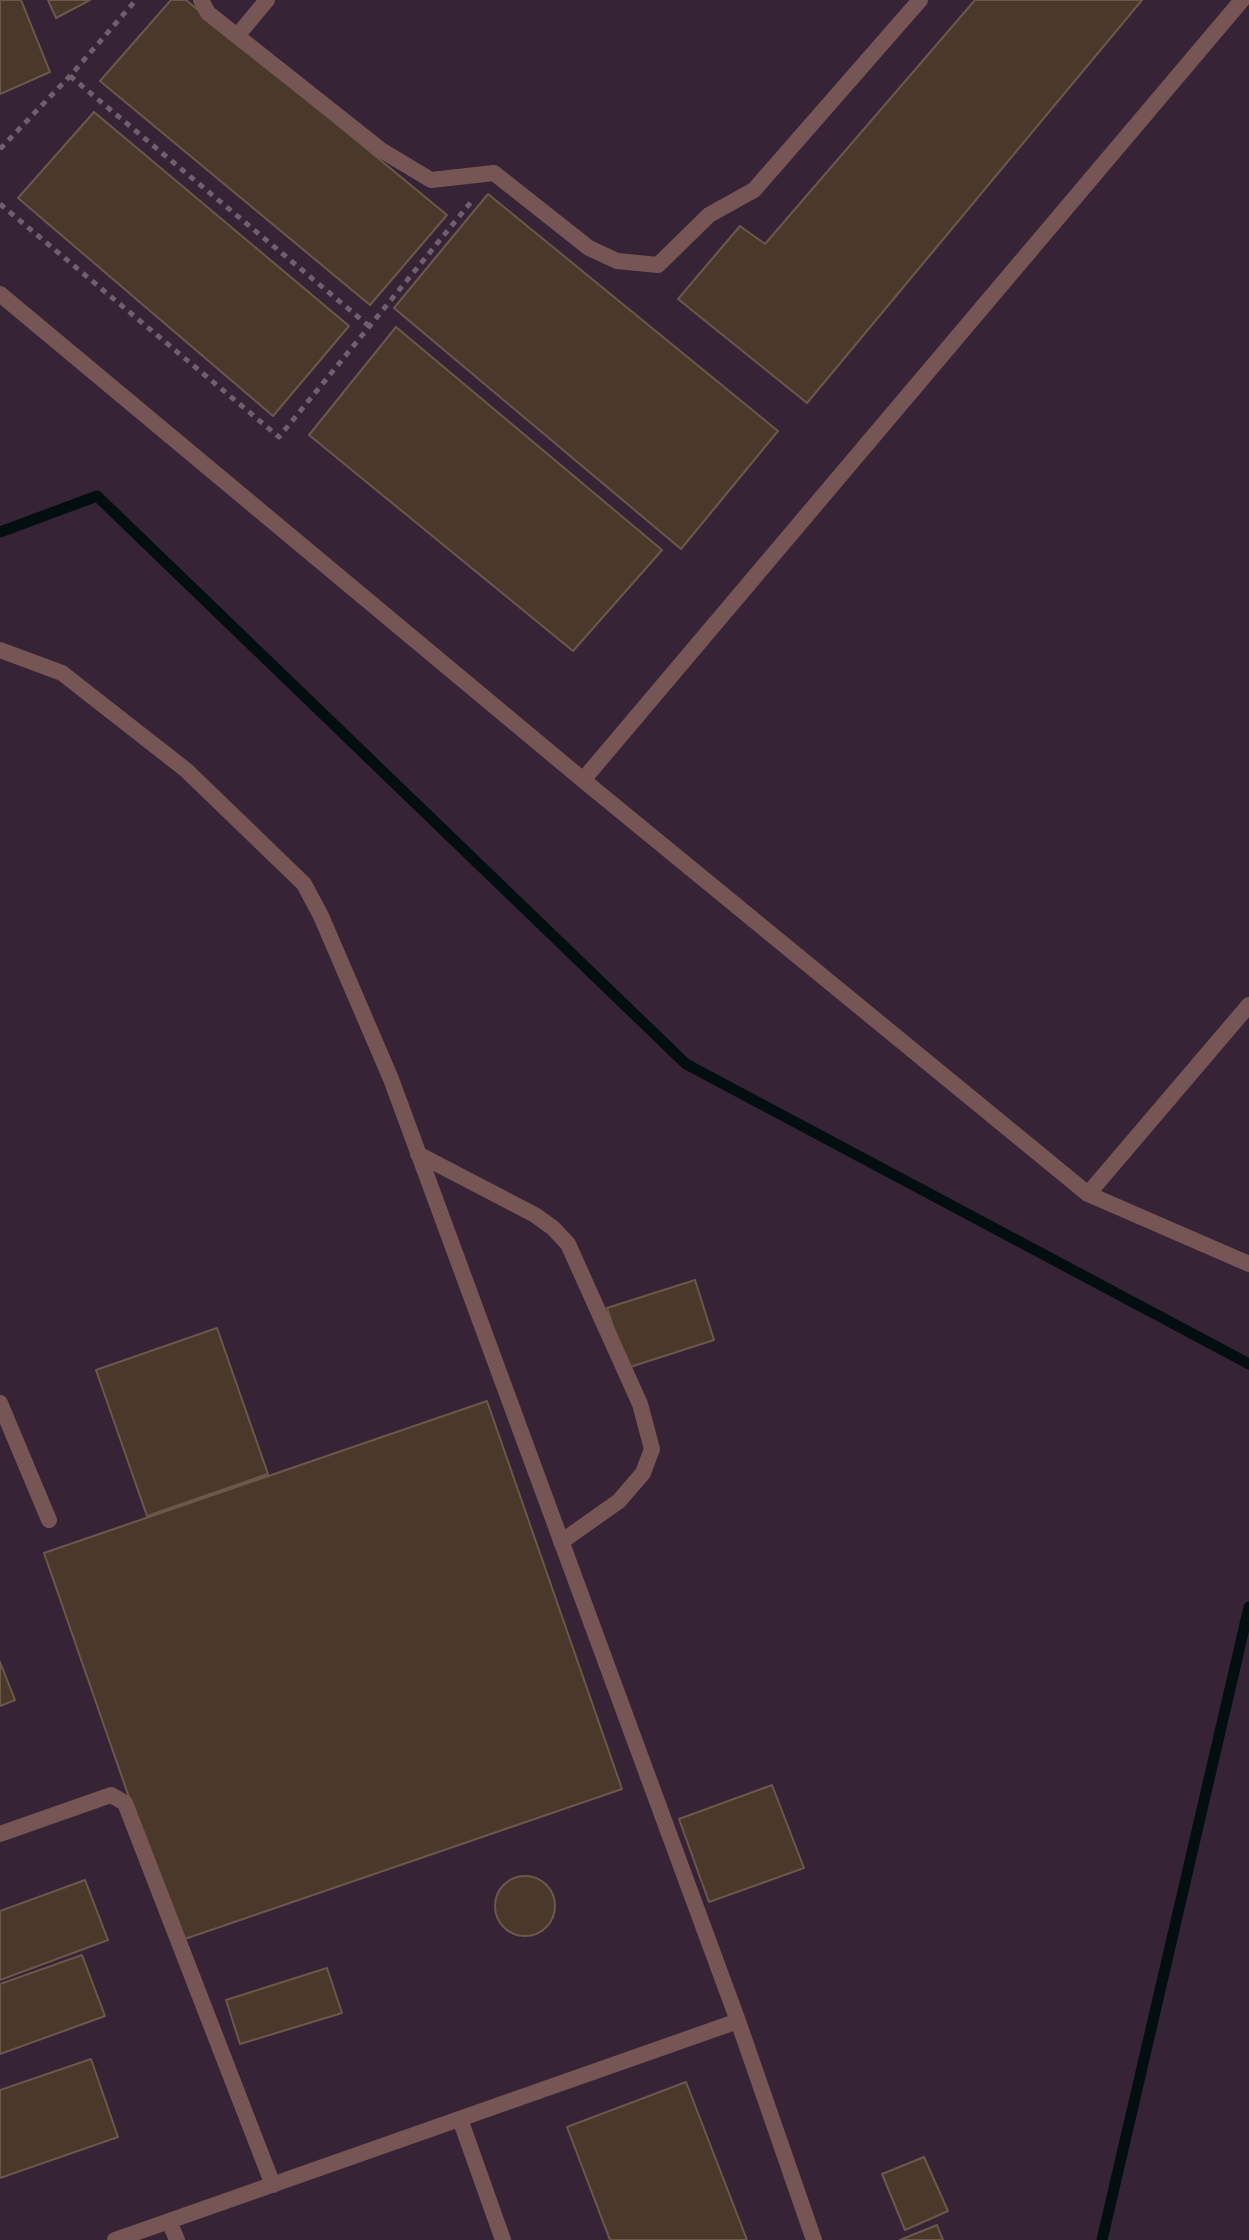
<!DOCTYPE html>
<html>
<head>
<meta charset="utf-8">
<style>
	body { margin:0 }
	canvas { display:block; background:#2c1e2c }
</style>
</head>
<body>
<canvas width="1249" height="2240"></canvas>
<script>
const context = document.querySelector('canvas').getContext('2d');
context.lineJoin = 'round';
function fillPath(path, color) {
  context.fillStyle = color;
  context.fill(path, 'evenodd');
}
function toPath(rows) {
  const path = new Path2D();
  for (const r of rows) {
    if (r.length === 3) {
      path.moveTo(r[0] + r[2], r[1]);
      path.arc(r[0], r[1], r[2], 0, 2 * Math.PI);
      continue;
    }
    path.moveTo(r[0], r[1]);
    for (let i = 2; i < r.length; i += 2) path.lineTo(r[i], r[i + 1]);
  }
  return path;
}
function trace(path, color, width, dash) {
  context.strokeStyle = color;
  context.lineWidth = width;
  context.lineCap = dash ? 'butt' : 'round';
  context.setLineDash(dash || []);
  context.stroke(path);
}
fillPath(toPath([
	[0,0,1249,0,1249,2240,0,2240]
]), '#372336');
trace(toPath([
	[0,532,97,496,686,1064,1249,1364],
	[1102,2240,1249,1607]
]), '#030e11', 11);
const building = toPath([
	[0,0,21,0,50,72,0,94,0,0],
	[48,0,90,0,56,18,48,0],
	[171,0,186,0,447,215,370,305,100,81,171,0],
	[975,0,1142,0,807,403,678,299,740,226,765,244,975,0],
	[94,112,349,326,273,416,18,198,94,112],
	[488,194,778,431,681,549,394,308,488,194],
	[396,327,662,550,573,651,309,435,396,327],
	[695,1280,714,1340,627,1368,607,1308,695,1280],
	[217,1328,268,1474,147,1516,96,1370,217,1328],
	[487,1401,622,1789,179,1941,44,1553,487,1401],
	[0,1662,15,1700,0,1706,0,1662],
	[772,1785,804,1868,709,1902,679,1819,772,1785],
	[525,1906,30],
	[85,1880,108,1940,0,1980,0,1911,85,1880],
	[82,1955,105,2016,0,2054,0,1984,82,1955],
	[327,1968,342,2013,240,2044,226,2000,327,1968],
	[91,2059,118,2137,0,2178,0,2090,91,2059],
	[686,2082,747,2240,610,2240,567,2127,686,2082],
	[924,2157,948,2211,905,2230,882,2174,924,2157],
	[937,2225,943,2240,900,2240,937,2225]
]);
fillPath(building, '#4a382a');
trace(building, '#6b584a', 2);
trace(toPath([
	[70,76,369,326],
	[0,149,70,76,136,0],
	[0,204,279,437,471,202]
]), '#6e616d', 5, [6, 6]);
trace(toPath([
	[201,0,208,13,381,150,431,180,494,173,589,248,617,261,658,265,709,215,754,190,920,0],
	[237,36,267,0],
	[0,294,583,780,1088,1194,1249,1264],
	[0,650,62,673,186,770,304,884,321,916,391,1079,738,2021],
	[583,780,1242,0],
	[418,1154,535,1215,553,1228,568,1244,640,1404,652,1449,643,1473,619,1501,561,1542],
	[1088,1194,1249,1005],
	[0,1403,49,1520],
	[0,1834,111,1795,125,1803,273,2185],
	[460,2119,503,2240],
	[169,2221,177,2240],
	[115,2240,738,2021,814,2240]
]), '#765655', 16);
</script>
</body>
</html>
